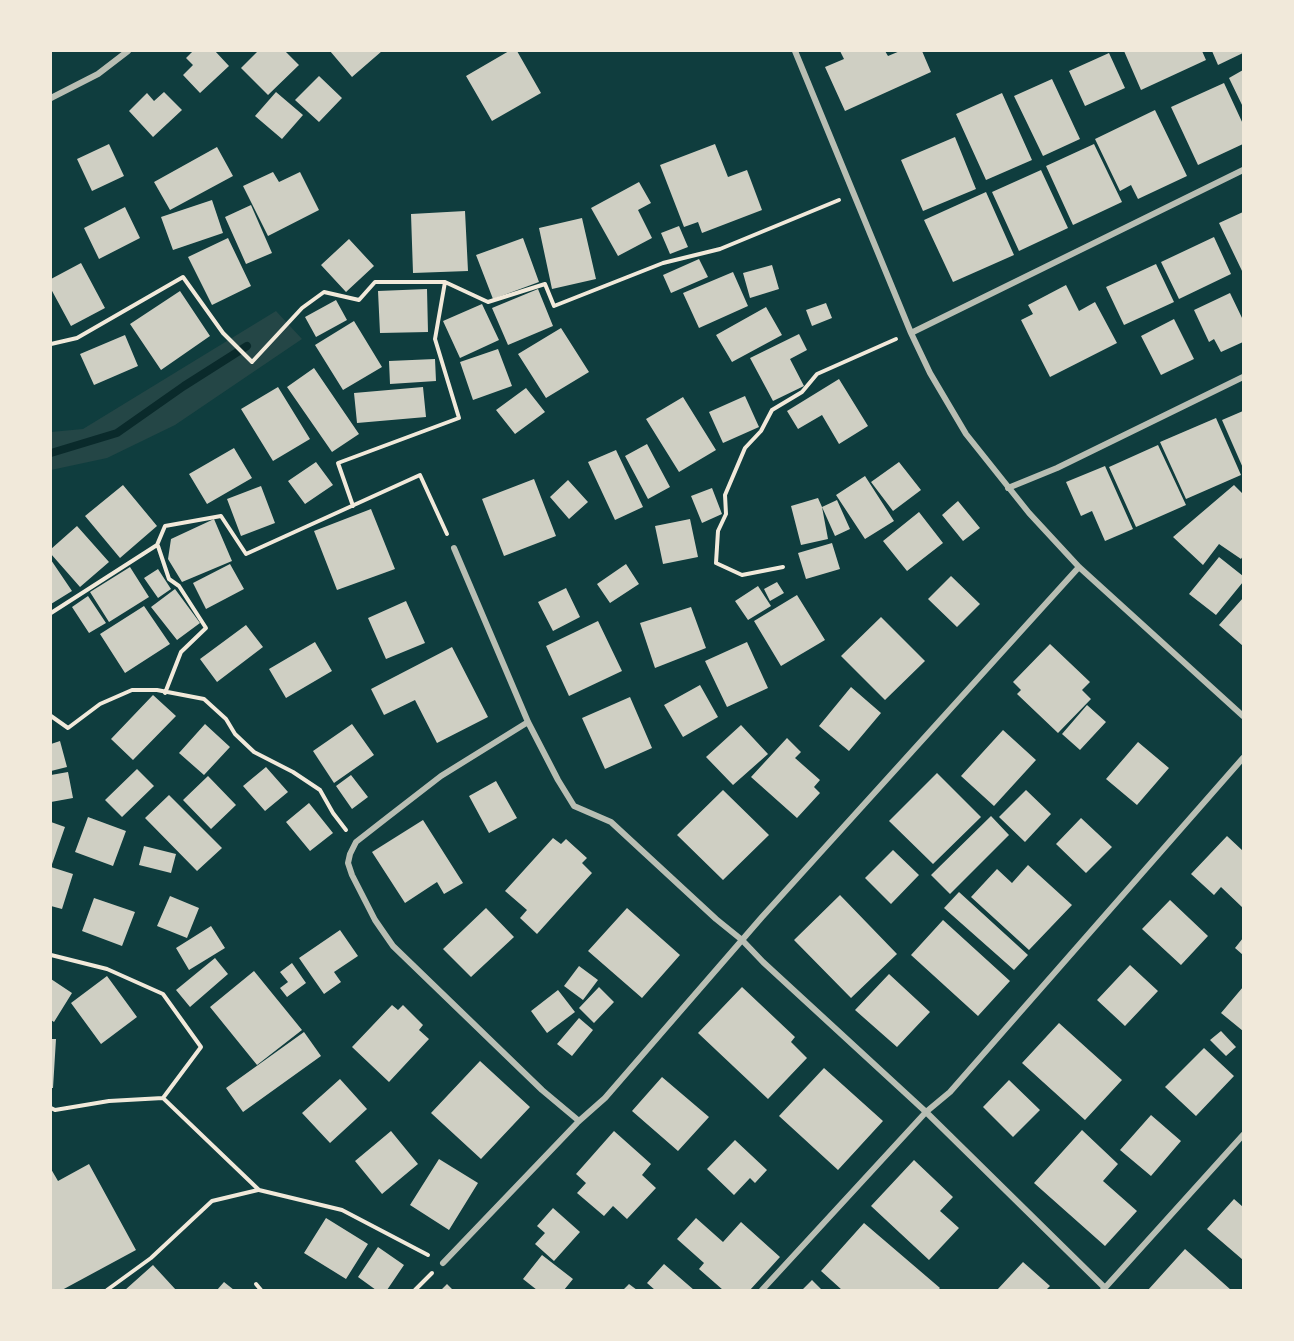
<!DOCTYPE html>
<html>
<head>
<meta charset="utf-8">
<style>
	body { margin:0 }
	#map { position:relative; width:1294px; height:1341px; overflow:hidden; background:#0f3d3e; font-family:Mulish,sans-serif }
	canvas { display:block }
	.frame { position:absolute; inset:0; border:52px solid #f1e9da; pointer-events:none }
</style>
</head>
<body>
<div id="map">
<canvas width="1294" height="1341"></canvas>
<div class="frame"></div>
</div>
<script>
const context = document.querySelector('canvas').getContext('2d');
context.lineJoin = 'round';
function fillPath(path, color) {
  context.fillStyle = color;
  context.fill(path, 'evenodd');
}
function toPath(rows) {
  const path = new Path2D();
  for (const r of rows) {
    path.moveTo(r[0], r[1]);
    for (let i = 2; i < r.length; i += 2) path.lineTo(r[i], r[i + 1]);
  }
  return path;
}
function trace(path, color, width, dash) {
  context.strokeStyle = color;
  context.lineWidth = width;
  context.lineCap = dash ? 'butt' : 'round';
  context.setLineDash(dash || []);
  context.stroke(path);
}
fillPath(toPath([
	[276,311,302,339,175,425,107,458,51,470,51,432,83,429]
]), '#244646');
trace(toPath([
	[51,453,117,433,184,386,247,346]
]), '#0a2a2b', 8);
fillPath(toPath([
	[193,51,215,51,229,66,200,93,183,75,193,65,186,58],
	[258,51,285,51,299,65,268,95,241,68],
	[330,51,382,51,352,77],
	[509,51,517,51,541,93,492,121,466,76],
	[840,51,885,51,888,56,900,51,922,51,931,72,845,111,825,67,844,59],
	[1124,51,1202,51,1206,60,1141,90],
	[1212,51,1243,51,1243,53,1218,65],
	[1109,53,1125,88,1085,106,1069,71],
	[1243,70,1243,107,1229,78],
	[319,76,342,98,319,122,295,100],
	[1052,79,1080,139,1043,156,1014,96],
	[1224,83,1243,124,1243,144,1198,165,1171,107],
	[164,92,182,110,153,137,129,111,147,93,154,101],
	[276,92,303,115,282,139,255,116],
	[1002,93,1032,160,986,180,956,114],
	[1155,110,1187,176,1138,199,1131,185,1120,191,1095,139],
	[955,137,976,189,923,211,901,160],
	[109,144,124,176,92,191,77,159],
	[715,144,728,177,747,170,762,210,702,233,698,222,684,227,660,165],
	[1094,144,1122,202,1073,225,1046,166],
	[217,147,233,176,170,210,154,182],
	[1041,170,1068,228,1019,251,992,192],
	[273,172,279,182,300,172,319,210,268,236,243,186],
	[639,182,651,203,638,210,652,238,618,256,591,208],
	[986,192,1014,255,953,282,924,220],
	[212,200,223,233,173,250,161,217],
	[251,205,272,253,246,264,225,217],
	[125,207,140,238,99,259,84,228],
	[465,211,468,271,413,273,411,214],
	[1243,212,1243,273,1219,223],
	[582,218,596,279,552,289,539,228],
	[679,226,688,247,670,254,661,233],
	[1214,237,1231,274,1179,299,1161,262],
	[228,238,251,286,212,305,188,257],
	[523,238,539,282,493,299,476,255],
	[349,239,374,266,346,292,321,265],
	[699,259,708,277,671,293,663,275],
	[81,263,105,308,71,326,51,289,51,279],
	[1156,264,1174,302,1124,325,1106,287],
	[772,265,779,289,750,298,743,273],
	[733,272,748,306,699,328,683,293],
	[1066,285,1079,311,1095,302,1117,343,1050,377,1021,320,1033,314,1028,305],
	[427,289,428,332,380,333,378,291],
	[538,289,553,326,508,345,492,308],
	[180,291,210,336,161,370,130,324],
	[1230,293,1243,320,1243,342,1221,352,1214,339,1209,342,1194,310],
	[336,300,347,320,316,337,305,317],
	[826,303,832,318,812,326,806,310],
	[482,304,499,340,460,358,443,321],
	[766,307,782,335,732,362,716,335],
	[1174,319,1194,359,1161,375,1141,336],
	[354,321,382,367,343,390,315,345],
	[561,328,589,372,546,398,518,354],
	[799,334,807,350,790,359,804,386,773,401,750,358],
	[125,335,138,366,94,385,80,354],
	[498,349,512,386,473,400,460,362],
	[435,359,436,381,390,384,389,361],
	[314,368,359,434,332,452,287,387],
	[839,379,868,426,839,444,822,415,798,429,787,411],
	[278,387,310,439,273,461,241,409],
	[423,387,426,417,357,423,354,393],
	[526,388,545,412,515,434,496,410],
	[745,396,759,427,723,443,709,412],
	[683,397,716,450,679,472,646,419],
	[1243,411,1243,468,1222,420],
	[1216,418,1241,475,1186,499,1160,442],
	[647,444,670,487,648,499,625,456],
	[1158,445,1186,505,1136,527,1109,467],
	[234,448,252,478,207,504,189,474],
	[616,450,643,507,615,520,588,462],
	[316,462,333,485,305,504,288,481],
	[899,462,921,490,893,511,871,482],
	[1105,466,1133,529,1105,541,1092,511,1081,516,1066,482],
	[865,476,894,521,865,539,836,495],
	[534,479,556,536,504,556,482,499],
	[568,480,588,502,569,519,550,497],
	[123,485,157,526,120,558,85,516],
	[1234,485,1243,494,1243,556,1241,559,1219,544,1203,565,1173,537],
	[261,486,275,523,241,536,227,499],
	[712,488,722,514,702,523,691,496],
	[818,498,822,507,837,500,850,529,835,536,822,507,828,539,801,545,791,506],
	[958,501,980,528,963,541,942,515],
	[371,509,395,569,337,590,314,531],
	[919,512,943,543,907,571,883,541],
	[214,519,232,561,182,582,168,559,171,539],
	[690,519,698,557,663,564,655,526],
	[77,526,109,562,80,587,51,554,51,549],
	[832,543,840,569,806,579,798,553],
	[1219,557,1243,576,1243,582,1216,615,1189,594],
	[51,560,72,591,51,604],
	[230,564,244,589,206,609,193,583],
	[626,564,639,584,610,603,597,584],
	[130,567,149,597,109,622,90,592],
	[158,569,171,589,158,598,144,578],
	[951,576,980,604,957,627,928,599],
	[777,582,784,593,770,601,764,589],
	[758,586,771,606,748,620,735,601],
	[566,588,580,617,553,631,538,602],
	[175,589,200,623,177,640,151,607],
	[797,595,825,640,781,666,754,621],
	[88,596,106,623,89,633,72,607],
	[1243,598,1243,646,1219,625],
	[406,601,425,643,386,659,368,618],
	[144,606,170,644,125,673,100,634],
	[691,607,706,648,655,668,640,623],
	[881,617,925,661,885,700,841,656],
	[598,621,622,671,569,696,546,646],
	[246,625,263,647,217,682,200,659],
	[315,642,332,671,286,698,269,669],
	[747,642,768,688,727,707,705,661],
	[1050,644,1090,682,1082,690,1091,699,1058,733,1017,694,1021,690,1013,682],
	[452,647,488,717,437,743,415,700,384,715,371,689],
	[700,685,718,717,683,737,664,705],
	[851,687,881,713,849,751,819,726],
	[153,695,176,716,133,760,111,739],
	[630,697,652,748,605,769,582,718],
	[1087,705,1106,722,1080,750,1062,734],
	[205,724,230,747,204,775,179,753],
	[352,724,374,755,334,783,313,751],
	[741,725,768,754,733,785,706,757],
	[1003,730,1036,760,994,806,961,776],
	[787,738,801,752,795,758,820,780,814,787,820,793,797,818,751,777],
	[60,741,67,767,51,771,51,744],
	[1138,742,1169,768,1137,805,1106,779],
	[266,767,288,792,265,811,243,786],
	[137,769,154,786,122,817,105,800],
	[68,772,73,798,51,802,51,775],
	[937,773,981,817,933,864,889,821],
	[351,775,368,797,352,809,336,786],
	[208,776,236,805,211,829,183,800],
	[496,781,517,818,489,833,469,796],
	[723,790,769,835,723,880,677,835],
	[1026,790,1051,814,1025,842,999,817],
	[169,795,222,848,197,871,145,818],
	[309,803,333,833,310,851,286,822],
	[991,816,1009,835,950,894,931,875],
	[88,817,126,831,113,866,75,852],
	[1081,818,1112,847,1086,873,1056,844],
	[423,820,463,883,444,894,437,882,405,903,372,852],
	[51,822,65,827,51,867],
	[1227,836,1243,851,1243,908,1221,887,1214,895,1191,874],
	[553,838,561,844,566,839,587,858,582,863,592,873,537,934,520,918,527,910,505,891],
	[144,846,176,854,171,873,139,865],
	[893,850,919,875,891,904,865,878],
	[1028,865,1072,905,1029,950,971,897,997,869,1012,883],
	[51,867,73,874,62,909,51,906],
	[959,892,1028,955,1014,970,944,908],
	[840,895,897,954,851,998,794,940],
	[170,896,199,908,187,938,157,926],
	[94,898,135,912,122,946,82,931],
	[1170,900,1208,936,1181,965,1142,929],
	[486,908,514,937,471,977,443,949],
	[627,908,680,955,642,998,588,951],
	[943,920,1010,981,978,1016,911,955],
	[211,926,225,948,189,970,176,948],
	[340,930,358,956,334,972,341,982,324,994,299,958],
	[1243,938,1243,955,1235,948],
	[215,958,228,974,190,1007,176,990],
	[292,963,306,983,287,997,280,988,288,982,280,972],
	[1130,965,1158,991,1125,1026,1097,1000],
	[579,966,598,980,583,1000,564,986],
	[254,971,302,1030,257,1065,210,1007],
	[889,974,930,1012,897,1047,855,1010],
	[107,976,137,1017,101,1044,71,1003],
	[51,979,72,993,54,1022,51,1020],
	[599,987,614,1002,594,1023,579,1008],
	[742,987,795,1037,791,1042,807,1058,768,1099,698,1033],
	[1243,987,1243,1031,1221,1013],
	[558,990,575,1012,547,1033,531,1011],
	[392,1005,398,1010,403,1005,423,1025,419,1030,429,1039,389,1082,352,1047],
	[579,1018,593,1030,572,1056,557,1044],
	[1059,1023,1122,1080,1085,1120,1022,1063],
	[1221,1031,1236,1047,1226,1056,1210,1040],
	[304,1032,321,1056,243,1112,226,1088],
	[51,1039,56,1039,53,1088,51,1088],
	[1204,1048,1234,1076,1196,1116,1165,1087],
	[480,1061,530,1107,481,1159,431,1113],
	[824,1068,883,1121,838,1170,779,1116],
	[662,1077,709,1117,678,1151,632,1111],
	[340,1079,367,1109,330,1143,302,1113],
	[1009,1080,1040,1110,1013,1137,983,1107],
	[1151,1115,1181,1141,1151,1176,1120,1150],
	[1082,1130,1118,1164,1103,1181,1137,1211,1105,1246,1034,1183],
	[391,1131,418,1164,382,1194,355,1161],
	[614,1131,651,1164,642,1175,656,1188,627,1219,613,1206,604,1216,577,1193,586,1183,576,1174],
	[735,1140,767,1170,755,1183,750,1178,734,1195,707,1169],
	[439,1159,478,1183,449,1230,410,1205],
	[914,1160,953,1197,940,1211,959,1228,929,1260,871,1206],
	[89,1164,136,1250,62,1290,51,1290,51,1169,58,1181],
	[1234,1199,1243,1207,1243,1260,1207,1229],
	[553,1208,580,1232,554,1261,535,1244,545,1233,537,1226],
	[326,1218,368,1244,346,1279,304,1253],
	[696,1218,723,1242,741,1222,780,1257,750,1290,723,1290,699,1269,704,1263,677,1239],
	[864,1223,940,1288,938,1290,842,1290,821,1271],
	[378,1247,404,1265,387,1290,376,1290,358,1277],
	[1185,1249,1231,1290,1148,1290],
	[542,1255,573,1279,564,1290,537,1290,523,1279],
	[1023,1262,1050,1286,1046,1290,997,1290],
	[664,1264,694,1290,655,1290,647,1283],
	[153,1265,176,1290,125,1290],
	[812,1280,822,1290,802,1290],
	[224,1282,234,1290,217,1290],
	[447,1284,453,1290,441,1290],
	[629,1284,637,1290,623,1290]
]), '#cfcfc3');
trace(toPath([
	[51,344,77,338,183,277,223,333,252,362,302,308,324,292,359,300,375,282,445,282,488,302,545,284,554,306,663,263,720,249,839,200],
	[353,506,338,463,459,418,435,339,445,282],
	[158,546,169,579,179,586,206,628,181,652,165,693],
	[783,567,742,575,716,563,718,531,726,514,725,495,745,448,761,431,772,410,802,392,817,374,896,339],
	[51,613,157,545,165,526,221,516,246,554,420,475,447,534],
	[51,716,68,728,100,704,132,690,157,690,204,699,226,719,235,734,254,752,293,772,320,790,333,813,346,830],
	[51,955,107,969,163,994,201,1047,163,1098,259,1190,342,1210,428,1255],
	[51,1108,55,1110,109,1101,163,1098],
	[256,1284,261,1290],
	[107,1290,151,1258,212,1201,258,1190],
	[415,1290,432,1273]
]), '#f1e9da', 4);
trace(toPath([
	[795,51,911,333,930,373,966,434,1029,513,1079,567,1243,716],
	[51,98,98,74,128,51],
	[911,333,1243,170],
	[1008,488,1057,468,1243,377],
	[454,548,528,722,558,780,574,806,611,822,716,919,742,940,763,962,926,1112,1105,1288],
	[528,722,441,776,388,817,356,842,350,854,348,863,352,875,375,920,393,946,542,1090,579,1121],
	[443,1263,579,1121,605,1098,762,917,1079,567],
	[762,1290,926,1112,950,1092,1243,758],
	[1103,1290,1243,1135]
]), '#b8beb3', 6);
</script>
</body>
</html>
